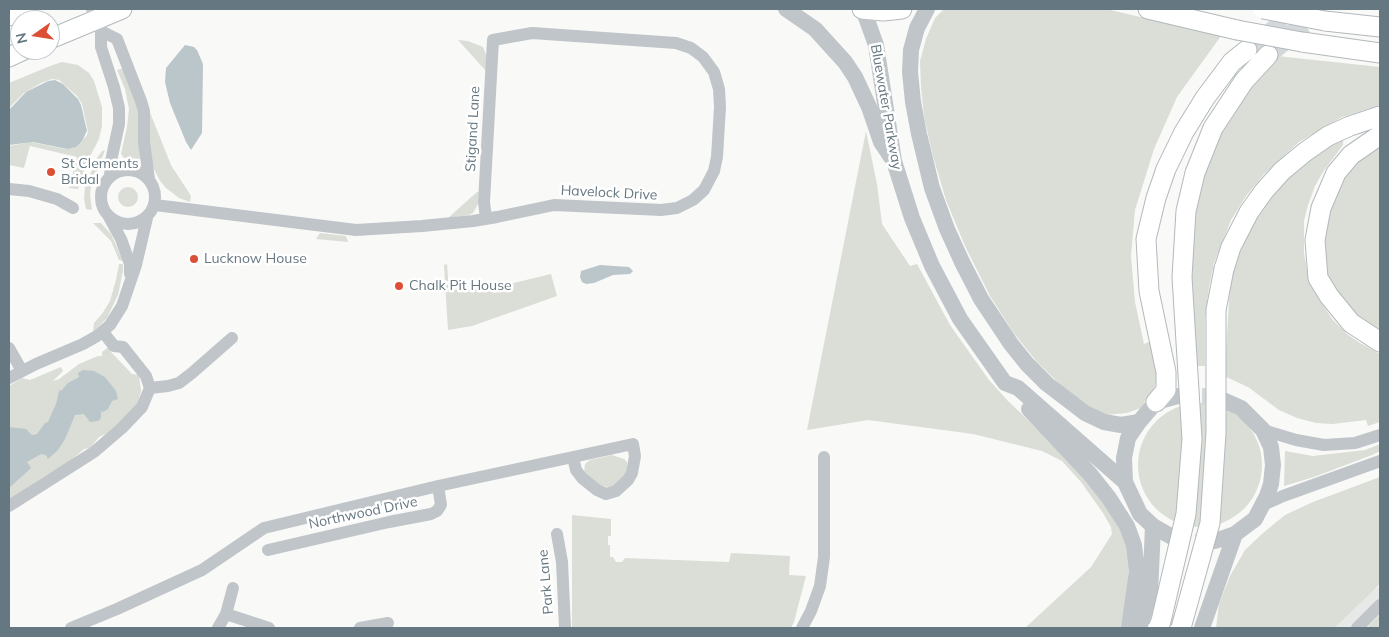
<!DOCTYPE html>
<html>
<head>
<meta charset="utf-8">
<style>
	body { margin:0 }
	#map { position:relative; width:1389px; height:637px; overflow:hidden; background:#f9f9f7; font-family:Mulish,sans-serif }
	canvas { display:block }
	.frame { position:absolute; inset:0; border:10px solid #657781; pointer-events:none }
	.north { position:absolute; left:10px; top:10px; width:50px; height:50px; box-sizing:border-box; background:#fff; border:1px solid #c1c9cd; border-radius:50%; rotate:257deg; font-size:14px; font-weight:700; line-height:20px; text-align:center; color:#657781 }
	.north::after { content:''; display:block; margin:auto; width:18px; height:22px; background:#dd4f34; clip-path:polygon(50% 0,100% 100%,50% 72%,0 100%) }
</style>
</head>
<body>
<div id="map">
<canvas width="1389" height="637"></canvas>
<div class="frame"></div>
<div class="north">N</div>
</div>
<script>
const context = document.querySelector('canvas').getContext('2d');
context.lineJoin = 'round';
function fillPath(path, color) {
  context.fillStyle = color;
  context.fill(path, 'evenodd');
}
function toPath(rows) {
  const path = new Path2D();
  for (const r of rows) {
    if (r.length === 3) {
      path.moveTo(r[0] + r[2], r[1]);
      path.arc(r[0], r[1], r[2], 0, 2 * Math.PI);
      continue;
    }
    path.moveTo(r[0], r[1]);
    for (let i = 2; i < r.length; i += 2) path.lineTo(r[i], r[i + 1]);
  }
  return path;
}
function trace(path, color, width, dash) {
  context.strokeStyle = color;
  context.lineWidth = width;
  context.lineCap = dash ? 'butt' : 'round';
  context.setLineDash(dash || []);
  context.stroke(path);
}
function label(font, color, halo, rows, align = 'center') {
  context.font = font + ' Mulish,sans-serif';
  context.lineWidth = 5;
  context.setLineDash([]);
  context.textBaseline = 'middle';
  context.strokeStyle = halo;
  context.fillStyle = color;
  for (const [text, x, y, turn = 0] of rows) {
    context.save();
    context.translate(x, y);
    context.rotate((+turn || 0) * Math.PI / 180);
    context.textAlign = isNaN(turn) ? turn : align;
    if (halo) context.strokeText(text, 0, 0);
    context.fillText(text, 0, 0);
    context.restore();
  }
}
fillPath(toPath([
	[1380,586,1380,628,1303,628,1332,614]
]), '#e7e9e8');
fillPath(toPath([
	[944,9,1106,9,1221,36,1177,97,1154,149,1135,210,1131,256,1135,302,1144,344,1153,340,1159,369,1155,386,1141,408,1127,413,1105,415,1085,404,1065,389,1037,362,1013,332,990,296,965,246,946,200,932,153,924,116,921,87,920,61,926,39,935,18],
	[458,40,468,41,483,47,486,55,486,71],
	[1277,56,1380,67,1380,105,1342,117,1299,142,1264,174,1246,196,1231,220,1214,263,1209,287,1205,319,1205,366,1196,366,1191,281,1195,214,1205,168,1235,103],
	[62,62,78,65,89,73,94,81,102,107,102,126,99,139,87,162,78,189,69,188,77,157,30,146,24,168,9,165,9,146,31,142,65,149,81,142,85,137,86,137,88,132,82,104,77,96,59,80,52,79,41,83,24,93,9,108,9,83,50,66],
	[124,68,138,105,140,158,139,159,124,158,121,154,127,127,129,109,125,89,117,70],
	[147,105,171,165,191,196,190,202,179,198,166,188,160,181,152,165,150,158],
	[866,131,877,184,882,224,910,266,917,264,950,325,989,380,1008,401,1065,455,1102,496,1130,547,1127,606,1121,628,1025,628,1091,567,1112,534,1111,527,1103,513,1081,482,1062,461,1042,451,973,434,868,420,807,430],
	[1380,137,1380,337,1338,303,1320,261,1331,188],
	[1339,141,1343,141,1343,145,1323,172,1315,186,1308,205,1304,221,1304,253,1307,269,1313,285,1321,302,1332,319,1347,334,1360,343,1380,354,1380,422,1368,426,1366,420,1333,424,1316,423,1297,418,1279,410,1248,387,1226,377,1225,371,1230,284,1238,257,1252,226,1269,199,1291,175,1330,145],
	[105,150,91,187,90,194,92,210,86,209,84,199,85,187,97,158,102,151],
	[128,197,10],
	[477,192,479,192,478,204,473,213,469,215,448,218],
	[93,223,101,223,111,234,123,261,119,260,111,241],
	[320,233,346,236,348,242,316,239],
	[119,264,123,264,123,271,118,295,107,318,93,332,94,323,102,314,110,301,116,280],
	[447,264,449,290,492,288,491,282,496,281,497,287,551,274,557,296,472,326,448,330,444,265],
	[111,345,111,352,132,374,139,375,141,391,138,402,121,427,99,437,90,448,84,449,68,463,43,477,9,500,9,386,22,378,30,380,61,367,63,371,53,381,59,379,79,364,98,356,102,356,102,352],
	[1200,465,62],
	[1380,444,1380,451,1372,455,1314,477,1284,486,1285,451,1313,456,1365,450],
	[612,455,624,459,627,462,627,474,615,486,608,487,602,486,595,482,584,473,585,464,590,460],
	[1380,477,1380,584,1334,628,1216,628,1219,604,1230,576,1245,550,1263,533,1285,515,1313,502],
	[572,515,611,519,611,536,608,536,608,545,610,545,610,557,613,557,616,562,622,562,625,558,729,562,731,553,790,556,789,575,806,576,794,622,791,628,572,628],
	[1380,615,1380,627,1379,628,1367,628]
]), '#daded6');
fillPath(toPath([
	[185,45,194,47,197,50,203,64,202,133,191,150,186,142,170,103,165,82,166,68],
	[55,80,63,84,78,99,81,105,87,131,82,141,76,147,67,149,33,142,9,145,9,110,26,92,48,81],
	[600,265,629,267,633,271,630,274,613,275,594,283,586,284,582,282,580,277,581,271],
	[83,370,94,371,105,377,116,391,118,399,112,401,108,409,103,412,101,411,101,418,98,421,90,422,84,414,75,415,65,439,58,450,48,459,46,455,41,454,27,462,31,468,9,488,9,427,26,429,32,435,37,434,45,423,48,422,56,404,59,391,62,390,68,383,79,377,78,373]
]), '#bac6ca');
trace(toPath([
	[1178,396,1206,396,1223,400],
	[1172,537,1193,542,1215,541]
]), '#d4d8da', 16, [16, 8]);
trace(toPath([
	[1247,50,1285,21,1304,11],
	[1268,55,1321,9]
]), '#d4d8da', 19, [19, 9]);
const secondary = toPath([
	[862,9,883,11,902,9],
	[1148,9,1237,30],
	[9,16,25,9],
	[1325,21,1380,27],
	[50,39,122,9],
	[1302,42,1380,53],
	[9,57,24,50],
	[1213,128,1244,81,1268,55],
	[1380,135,1351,155,1336,173,1321,208,1315,240,1318,278,1329,296,1351,323,1380,342],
	[1224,269,1231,247,1249,212,1264,191,1282,171,1305,152,1328,136,1350,126,1380,116],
	[1156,402,1166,390,1166,372,1149,291,1146,239,1156,198,1166,169,1184,132,1205,98,1232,62,1247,50]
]);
trace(secondary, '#b3b9bd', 21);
trace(toPath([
	[92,9,101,31,101,47,114,87,119,108,119,124,111,161,110,177],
	[101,31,117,39,141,101,144,111,144,142,149,179],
	[128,197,27],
	[9,189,29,191,57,199,73,208],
	[155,205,356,230,422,226,473,221,497,217,554,205,661,210,677,208,693,200,704,190,714,171,717,157,720,107,719,89,714,72,703,57,691,48,676,43,532,33,493,40,484,202,486,219],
	[109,217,121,239,130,264,130,274],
	[9,348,22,371],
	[9,378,36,364,83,344,97,336,110,325,122,306,136,265,147,218],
	[150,388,168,386,179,383,192,373,232,338],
	[1263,430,1296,440,1324,445,1355,443,1380,435],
	[1263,505,1283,496,1380,461],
	[9,506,94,452,122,428,142,407,150,388,146,376,123,347,114,346,103,332],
	[557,534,562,562,565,628],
	[268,550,389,522,431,514,437,511,441,505,438,486],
	[226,614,269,628],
	[71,628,117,609,202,570,264,528,438,486,573,457,633,444,635,456,632,473,628,480,616,491,606,494,597,490,582,478,576,470,573,457],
	[218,628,226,614,233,588],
	[360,628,388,623],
	[802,628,811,611,820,586,824,557,824,457],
	[1357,628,1380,605]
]), '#c0c5c9', 12);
trace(toPath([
	[786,9,815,29,845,62,855,77,869,107,881,142,891,157],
	[863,9,876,45,894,161,912,218,932,266,960,319,1005,383,1018,388,1125,482],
	[927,9,917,28,911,50,910,72,913,102,919,134,932,188,947,229,962,262,981,299,1011,344,1027,364,1047,384,1085,413,1104,422,1121,425,1139,422],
	[1029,409,1090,474,1109,498,1127,526,1134,545,1137,571,1129,628],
	[1172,537,1153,526,1140,514,1125,482,1124,458,1128,438,1139,422,1156,402,1178,396],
	[1215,541,1235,534,1255,519,1267,496,1271,484,1273,465,1271,447,1263,430,1241,408,1223,400],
	[1139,628,1150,594,1153,526],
	[1202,628,1235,534]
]), '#c0c5c9', 16);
trace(secondary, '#fff', 19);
const secondaryBridge = toPath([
	[1263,9,1325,21],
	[1237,30,1302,42],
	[1158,628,1161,621,1186,514,1192,439,1182,277,1186,211,1195,173,1213,128],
	[1181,628,1210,523,1216,433,1216,310,1224,269]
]);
trace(secondaryBridge, '#b3b9bd', 21, []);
trace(secondaryBridge, '#fff', 19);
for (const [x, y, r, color] of [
	[51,172,5,"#dd4f34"],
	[194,259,5,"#dd4f34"],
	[399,286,5,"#dd4f34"]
]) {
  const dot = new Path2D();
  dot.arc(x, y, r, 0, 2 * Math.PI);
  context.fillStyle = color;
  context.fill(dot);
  trace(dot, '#fff', 2);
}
label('14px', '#657781', '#fff', [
	["Bluewater Parkway",886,107,80],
	["Stigand Lane",473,129,-87],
	["Havelock Drive",609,193,3],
	["Northwood Drive",363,513,-12],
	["Park Lane",546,582,-95]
]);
label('14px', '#657781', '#fff', [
	["St Clements",61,164],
	["Bridal",61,180],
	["Lucknow House",204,259],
	["Chalk Pit House",409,286]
], 'left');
</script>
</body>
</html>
